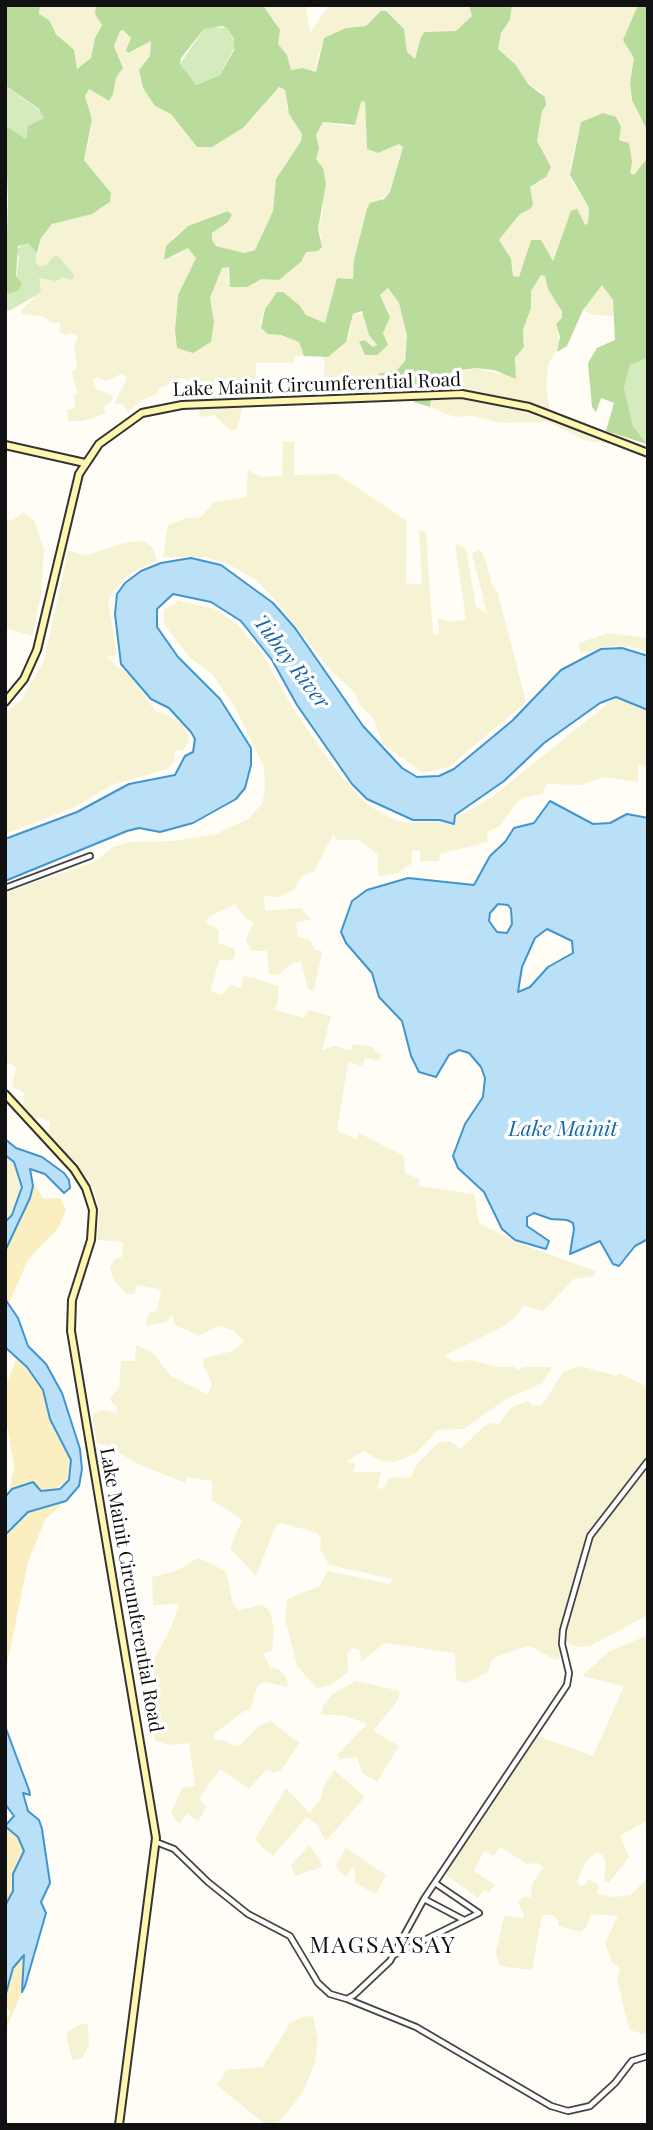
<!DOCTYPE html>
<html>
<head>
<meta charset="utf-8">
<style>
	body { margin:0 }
	#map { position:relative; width:653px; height:2130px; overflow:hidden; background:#fffdf5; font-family:"Playfair Display",serif }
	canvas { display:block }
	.frame { position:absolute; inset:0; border:7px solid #111; pointer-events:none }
</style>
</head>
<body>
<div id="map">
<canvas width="653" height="2130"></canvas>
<div class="frame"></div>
</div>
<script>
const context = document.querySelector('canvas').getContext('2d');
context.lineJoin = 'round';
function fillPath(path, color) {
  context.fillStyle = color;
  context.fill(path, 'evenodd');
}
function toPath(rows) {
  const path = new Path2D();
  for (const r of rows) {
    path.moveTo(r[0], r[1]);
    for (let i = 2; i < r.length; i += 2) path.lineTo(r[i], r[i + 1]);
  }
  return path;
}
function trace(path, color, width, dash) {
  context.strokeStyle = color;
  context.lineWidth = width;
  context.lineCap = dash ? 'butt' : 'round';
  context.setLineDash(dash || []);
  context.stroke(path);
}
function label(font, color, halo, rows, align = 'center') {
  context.font = font + ' "Playfair Display",serif';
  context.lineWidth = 7;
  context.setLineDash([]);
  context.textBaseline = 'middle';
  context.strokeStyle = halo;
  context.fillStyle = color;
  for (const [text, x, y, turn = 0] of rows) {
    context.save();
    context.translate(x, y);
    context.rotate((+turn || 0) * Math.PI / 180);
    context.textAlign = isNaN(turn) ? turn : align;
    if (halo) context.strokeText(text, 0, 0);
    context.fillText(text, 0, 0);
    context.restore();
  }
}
fillPath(toPath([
	[40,5,96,5,95,14,102,24,95,38,91,58,77,69,65,42,39,14],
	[263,5,306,5,310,33,329,5,469,5,472,16,456,31,435,32,421,37,415,59,407,52,404,29,386,12,381,11,366,26,353,27,324,38,318,55,316,72,303,68,291,70,278,44,277,24],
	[512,5,638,5,632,22,634,57,630,83,632,100,648,132,648,157,634,175,630,173,629,143,619,140,603,113,581,122,570,168,572,182,589,208,588,223,585,225,579,213,569,218,552,261,531,240,519,277,513,276,512,265,499,241,520,214,530,209,530,187,542,181,537,141,542,111,541,91,528,84,510,59,498,49,501,33,510,20],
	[123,30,131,38,126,50,151,41,150,56,139,70,143,88,155,106,171,114,197,147,212,147,243,128,279,87,285,90,287,108,302,134,301,141,280,172,273,211,255,250,244,253,216,246,212,240,212,233,228,222,228,211,188,226,172,239,172,258,188,248,196,258,178,295,175,331,177,348,214,322,210,298,222,268,229,267,228,279,235,286,252,285,262,279,279,280,297,266,306,252,322,238,318,229,323,210,323,168,316,159,319,148,316,135,323,122,351,127,362,101,365,101,367,149,378,153,399,144,403,146,390,192,379,201,359,243,353,279,337,278,325,323,306,315,300,306,277,292,265,308,260,323,268,334,281,335,299,342,304,356,295,356,293,363,256,363,255,403,243,406,237,429,231,431,214,415,202,417,198,414,205,395,203,384,181,378,160,388,157,394,142,400,128,412,122,404,114,404,127,378,121,374,106,381,98,377,93,379,96,389,111,395,113,399,104,407,106,413,84,421,68,421,67,410,75,408,74,395,77,393,72,372,77,368,74,346,78,337,72,333,65,335,60,332,60,323,53,323,42,316,21,314,23,308,37,295,39,278,50,280,70,272,63,262,54,256,46,265,40,267,36,264,41,238,46,229,57,222,101,209,110,202,111,193,84,160,91,129,85,96,89,89,108,101,113,94,116,78,123,68,114,46,119,31],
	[541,275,545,276,563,318,556,324,560,346,548,364,546,388,550,411,616,445,584,440,548,422,501,423,472,416,454,417,430,407,432,391,448,374,475,368,499,374,514,373,517,352,525,343,523,330,531,308,531,291],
	[602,284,613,300,614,316,594,315,583,310],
	[388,288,399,303,407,335,404,363,397,370,383,373,381,385,384,389,321,392,325,363,321,358,328,357,349,336,353,314,365,314,367,329,377,346,373,347,364,341,359,343,365,355,388,345,383,333,389,313,380,295],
	[283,441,294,442,294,475,337,474,407,521,406,584,422,584,419,530,426,532,433,635,439,634,438,618,451,622,466,620,455,543,466,549,476,607,487,613,472,553,480,550,485,559,492,584,498,593,526,702,449,767,423,773,383,744,374,719,361,706,355,693,331,671,276,601,255,579,226,563,205,557,163,557,168,525,186,518,201,517,214,502,246,497,248,470,262,477,282,476],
	[23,512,34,520,44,550,41,595,32,636,5,628,5,519,13,520],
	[145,541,153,548,157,560,128,575,111,595,108,602,117,655,106,657,130,676,156,712,162,712,182,724,189,736,189,742,183,750,175,751,174,762,167,769,112,785,73,808,5,834,5,713,21,700,44,661,68,551,87,555,123,543],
	[180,601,215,609,237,624,261,652,296,713,339,774,366,803,382,814,404,823,445,821,450,825,454,815,464,814,493,796,616,697,648,710,648,768,638,764,638,782,604,777,581,785,547,784,542,794,519,799,500,826,487,832,488,842,440,854,439,861,420,861,420,851,412,850,411,864,397,873,383,876,378,875,378,855,359,840,338,840,333,835,314,871,302,876,294,890,279,897,264,896,265,911,301,908,311,920,296,922,298,937,310,940,315,950,322,951,314,991,308,989,301,962,293,963,278,975,269,974,267,951,252,951,246,940,253,922,245,918,235,904,210,916,206,923,219,930,218,943,235,949,234,958,228,961,220,959,210,991,222,995,230,985,241,988,243,976,255,978,278,986,278,1002,274,1010,304,1018,308,1010,331,1016,322,1050,335,1046,351,1050,353,1044,373,1047,374,1051,382,1054,378,1061,365,1057,362,1066,348,1062,337,1131,357,1139,359,1133,404,1156,405,1173,419,1179,419,1186,474,1194,479,1222,490,1229,526,1246,596,1271,594,1276,574,1279,543,1311,523,1305,515,1318,502,1327,444,1356,455,1362,469,1360,500,1367,515,1367,518,1371,523,1367,552,1367,542,1383,506,1399,464,1429,438,1430,416,1453,395,1462,381,1461,363,1451,346,1462,356,1463,353,1472,381,1472,377,1489,384,1488,389,1478,411,1477,417,1464,438,1443,449,1441,461,1449,483,1427,491,1423,499,1424,511,1407,529,1401,533,1406,542,1405,563,1372,580,1366,616,1376,620,1373,648,1387,648,1615,590,1646,577,1647,566,1642,561,1644,559,1659,555,1660,530,1646,524,1647,493,1658,488,1672,466,1683,456,1680,455,1653,385,1643,361,1662,360,1650,352,1648,347,1653,348,1672,331,1685,317,1688,297,1666,285,1618,287,1599,320,1586,327,1571,390,1584,393,1579,329,1565,320,1549,321,1538,317,1533,282,1523,276,1525,256,1576,230,1548,242,1520,212,1500,212,1481,187,1477,185,1483,134,1462,109,1446,97,1443,92,1415,102,1410,117,1413,117,1407,109,1399,119,1388,121,1361,135,1361,136,1345,153,1353,170,1375,208,1395,212,1384,203,1364,204,1358,233,1351,244,1341,233,1330,218,1326,199,1336,193,1333,175,1325,172,1314,167,1322,146,1326,148,1314,157,1310,161,1293,159,1289,136,1285,135,1294,126,1294,114,1280,110,1268,115,1259,122,1257,123,1242,97,1240,99,1211,93,1188,84,1173,48,1135,50,1122,39,1117,35,1120,23,1107,24,1093,12,1086,16,1067,5,1062,5,893,94,862,113,847,130,842,173,841,216,834,248,819,262,804,265,789,264,767,235,707,212,674,190,658,164,624,164,610],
	[608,633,648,638,648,653,638,648,612,646,580,653,579,643],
	[5,1155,14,1162,22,1187,12,1215,5,1222],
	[198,1558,226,1571,233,1604,239,1610,263,1605,270,1611,274,1629,272,1651,263,1653,270,1667,280,1670,286,1677,288,1687,263,1682,257,1687,250,1711,244,1711,214,1734,213,1739,226,1741,233,1746,240,1745,259,1726,270,1721,300,1743,281,1770,273,1773,267,1769,249,1789,220,1769,199,1799,207,1806,198,1821,187,1814,179,1824,171,1813,182,1788,195,1786,189,1743,168,1745,155,1740,148,1696,152,1664,171,1627,179,1604,153,1605,152,1577,176,1571],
	[648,1635,648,1820,620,1836,629,1857,609,1883,604,1881,606,1862,602,1855,596,1852,585,1863,577,1881,580,1886,585,1885,588,1879,599,1885,597,1894,615,1897,631,1895,648,1877,648,2033,642,2034,630,2030,628,2025,617,1979,620,1969,612,1962,605,1943,618,1916,591,1914,586,1928,580,1932,558,1926,558,1920,552,1915,542,1915,532,1970,507,1967,499,1965,496,1952,504,1916,523,1918,524,1914,518,1903,523,1897,531,1897,532,1884,543,1867,538,1863,527,1864,500,1847,494,1856,484,1851,474,1871,495,1885,489,1892,484,1890,478,1898,443,1873,535,1735,593,1756,624,1686,582,1676,608,1652],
	[356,1681,400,1691,398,1700,373,1731,399,1746,377,1782,362,1773,357,1757,340,1759,337,1755,367,1724,346,1716,321,1714,324,1704,333,1694],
	[334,1770,365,1797,326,1841,317,1825,307,1817,273,1856,259,1844,255,1839,286,1788,310,1813,321,1798,324,1785],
	[309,1845,320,1859,322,1867,295,1876,291,1865],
	[346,1848,386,1875,376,1894,355,1883,354,1866,346,1877,337,1869,336,1864],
	[313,2016,318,2039,315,2062,303,2092,282,2119,275,2125,266,2125,217,2085,226,2070,263,2067,290,2023,302,2017],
	[82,2023,88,2025,89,2045,82,2058,72,2060,66,2033]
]), '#f6f3d4');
fillPath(toPath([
	[210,27,227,28,236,44,220,75,195,85,180,64,204,29],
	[5,85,43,113,44,118,26,139,5,125],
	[23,243,28,243,37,253,36,263,40,267,46,265,54,256,59,257,75,276,71,280,63,277,56,281,39,278,41,291,37,295,9,311,5,310,5,295,15,290,19,257,16,251],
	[648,358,647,418,648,445,633,426,624,388,630,365]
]), '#d5ebbd');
fillPath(toPath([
	[5,5,40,5,39,14,49,20,56,34,74,50,77,69,91,58,95,38,102,25,95,14,96,5,263,5,280,30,278,44,287,55,291,70,303,68,316,72,324,38,346,28,366,26,381,11,386,11,404,29,407,52,415,59,421,37,425,32,456,31,472,16,469,5,512,5,510,20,501,33,498,49,515,64,528,84,545,97,546,105,542,111,537,141,551,167,546,177,530,187,533,205,530,209,520,214,499,240,511,259,513,276,519,277,531,240,541,240,553,261,571,211,577,209,585,225,588,223,589,208,570,175,581,122,603,113,616,117,621,127,619,140,629,143,632,162,630,173,634,175,648,157,648,358,630,365,624,388,633,426,647,444,606,431,614,403,601,398,596,412,592,407,588,363,597,348,615,340,613,300,602,285,583,310,567,346,557,352,560,337,556,324,562,318,562,312,548,289,545,276,541,275,531,291,531,308,523,330,524,347,515,358,516,379,494,370,475,368,455,371,448,374,444,385,432,391,430,407,414,402,414,390,410,387,384,389,378,379,378,374,397,370,405,361,407,335,399,303,388,288,380,295,390,317,383,333,388,345,377,355,365,355,359,342,364,340,373,347,377,345,369,335,362,311,353,314,346,342,328,357,304,356,299,342,281,335,268,334,261,328,265,309,277,292,283,292,300,306,306,315,325,323,337,278,353,279,354,260,367,209,370,203,384,199,390,192,403,147,399,144,378,153,367,149,365,101,361,102,355,125,323,122,316,135,319,148,316,159,323,168,326,184,318,229,322,247,318,251,306,252,301,262,279,280,262,279,247,287,230,287,229,267,222,268,210,298,214,322,211,342,193,353,177,348,175,331,178,295,196,258,188,248,164,260,166,246,188,226,228,211,232,215,228,222,212,233,212,240,216,246,244,253,255,250,273,211,276,179,301,141,302,134,289,114,285,90,279,87,243,128,212,147,197,147,171,114,155,106,143,88,139,70,150,56,151,41,128,53,126,50,131,38,123,30,120,31,114,46,123,68,116,78,113,94,109,101,89,89,85,96,92,120,84,160,111,193,110,202,92,214,52,224,41,238,37,253,28,243,18,246,16,276,22,283,19,290,5,295,8,200,5,125,26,139,28,126,44,118,39,109,5,85],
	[222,26,227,28,234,39,234,50,220,75,196,85,180,64,181,58,204,29],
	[638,5,648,5,648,132,632,100,630,83,634,58,623,40]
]), '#b9dc9c');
fillPath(toPath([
	[32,1181,44,1199,60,1198,66,1210,59,1227,28,1260,9,1303,5,1299,5,1251,30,1198],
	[16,1359,27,1367,43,1390,50,1419,71,1459,69,1480,52,1491,40,1491,26,1483,9,1493,14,1466,5,1414,5,1389],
	[62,1504,45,1520,28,1562,5,1674,5,1535,28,1512],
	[5,1826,18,1837,24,1851,21,1862,15,1868,11,1880,13,1891,5,1906],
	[24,1953,22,1992,5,2031,5,2022,11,2013,5,2005,5,1997,13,1968]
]), '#fbeec1');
const water = toPath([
	[191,558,221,565,273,603,295,628,363,726,402,768,417,777,439,776,454,769,512,721,561,670,601,649,622,648,648,656,648,710,616,697,600,703,544,743,504,781,455,815,454,824,440,820,413,820,367,799,352,784,297,705,272,660,241,621,211,602,173,594,157,609,157,627,178,657,220,699,251,748,251,765,245,788,236,799,193,823,160,832,139,828,127,831,5,881,5,839,77,812,129,784,175,775,185,756,193,752,195,739,191,732,169,708,151,699,121,664,115,614,117,594,125,583,141,571,161,563,191,558],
	[550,801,593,824,610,823,627,814,648,818,648,1239,635,1246,619,1266,613,1264,600,1241,570,1254,574,1229,573,1223,567,1220,551,1219,534,1213,527,1217,527,1226,549,1241,546,1249,515,1240,502,1229,484,1192,458,1168,453,1156,465,1124,483,1097,485,1078,481,1067,469,1053,459,1050,449,1055,436,1077,419,1072,411,1056,402,1021,379,997,372,973,346,943,341,932,352,901,367,890,408,878,474,885,490,856,505,842,514,828,534,823,550,801],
	[498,904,508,905,511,909,512,924,507,933,497,932,489,921,490,913,498,904],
	[547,929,572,941,573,953,548,967,530,987,518,992,522,967,535,938,547,929],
	[5,1139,16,1148,42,1157,64,1173,69,1180,70,1188,64,1193,45,1174,30,1169,33,1186,30,1198,5,1251,5,1222,12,1215,22,1187,14,1162,5,1155,5,1139],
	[5,1299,18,1318,28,1346,46,1364,62,1393,80,1449,82,1469,79,1486,66,1501,28,1512,5,1535,5,1497,12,1489,33,1482,41,1491,60,1489,69,1480,71,1460,50,1419,43,1390,27,1367,5,1347,5,1299],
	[5,1726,29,1790,30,1795,23,1793,28,1811,39,1820,42,1829,50,1883,41,1902,46,1913,25,1986,22,1992,24,1955,13,1968,5,1997,5,1906,13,1891,13,1874,24,1851,18,1837,5,1826,14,1816,5,1804,5,1726]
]);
fillPath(water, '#b9e0f7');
trace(water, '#3f96cf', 2);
const street = toPath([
	[5,888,90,856],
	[156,1842,174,1849,208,1882,248,1914,290,1936,318,1983,330,1994,347,1999,354,1995,390,1961,424,1899,567,1685,569,1673,562,1644,563,1630,590,1536,648,1461],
	[424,1899,464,1920],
	[394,1955,479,1913,435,1883],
	[347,1999,416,2027,551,2106,568,2111,590,2106,615,2083,632,2061,648,2056]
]);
const secondary = toPath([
	[5,445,85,463],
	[5,702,24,679,37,650,79,474,99,444,142,413,182,405,462,394,529,407,648,453],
	[5,1094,74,1169,86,1188,93,1210,91,1240,72,1300,71,1331,156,1838,119,2125]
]);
trace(street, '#444', 8);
trace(secondary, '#333', 10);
trace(street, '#fff', 4.5);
trace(secondary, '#fff6b0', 6);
label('19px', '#111', '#fff', [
	["Lake Mainit Circumferential Road",317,385,-2],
	["Lake Mainit Circumferential Road",131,1590,80]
]);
label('italic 21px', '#1768a6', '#fff', [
	["Tubay River",291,662,53],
	["Lake Mainit",563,1129]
]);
context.letterSpacing = '2px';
label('23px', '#111', '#fff', [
	["MAGSAYSAY",383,1946]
]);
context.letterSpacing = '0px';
</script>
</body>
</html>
